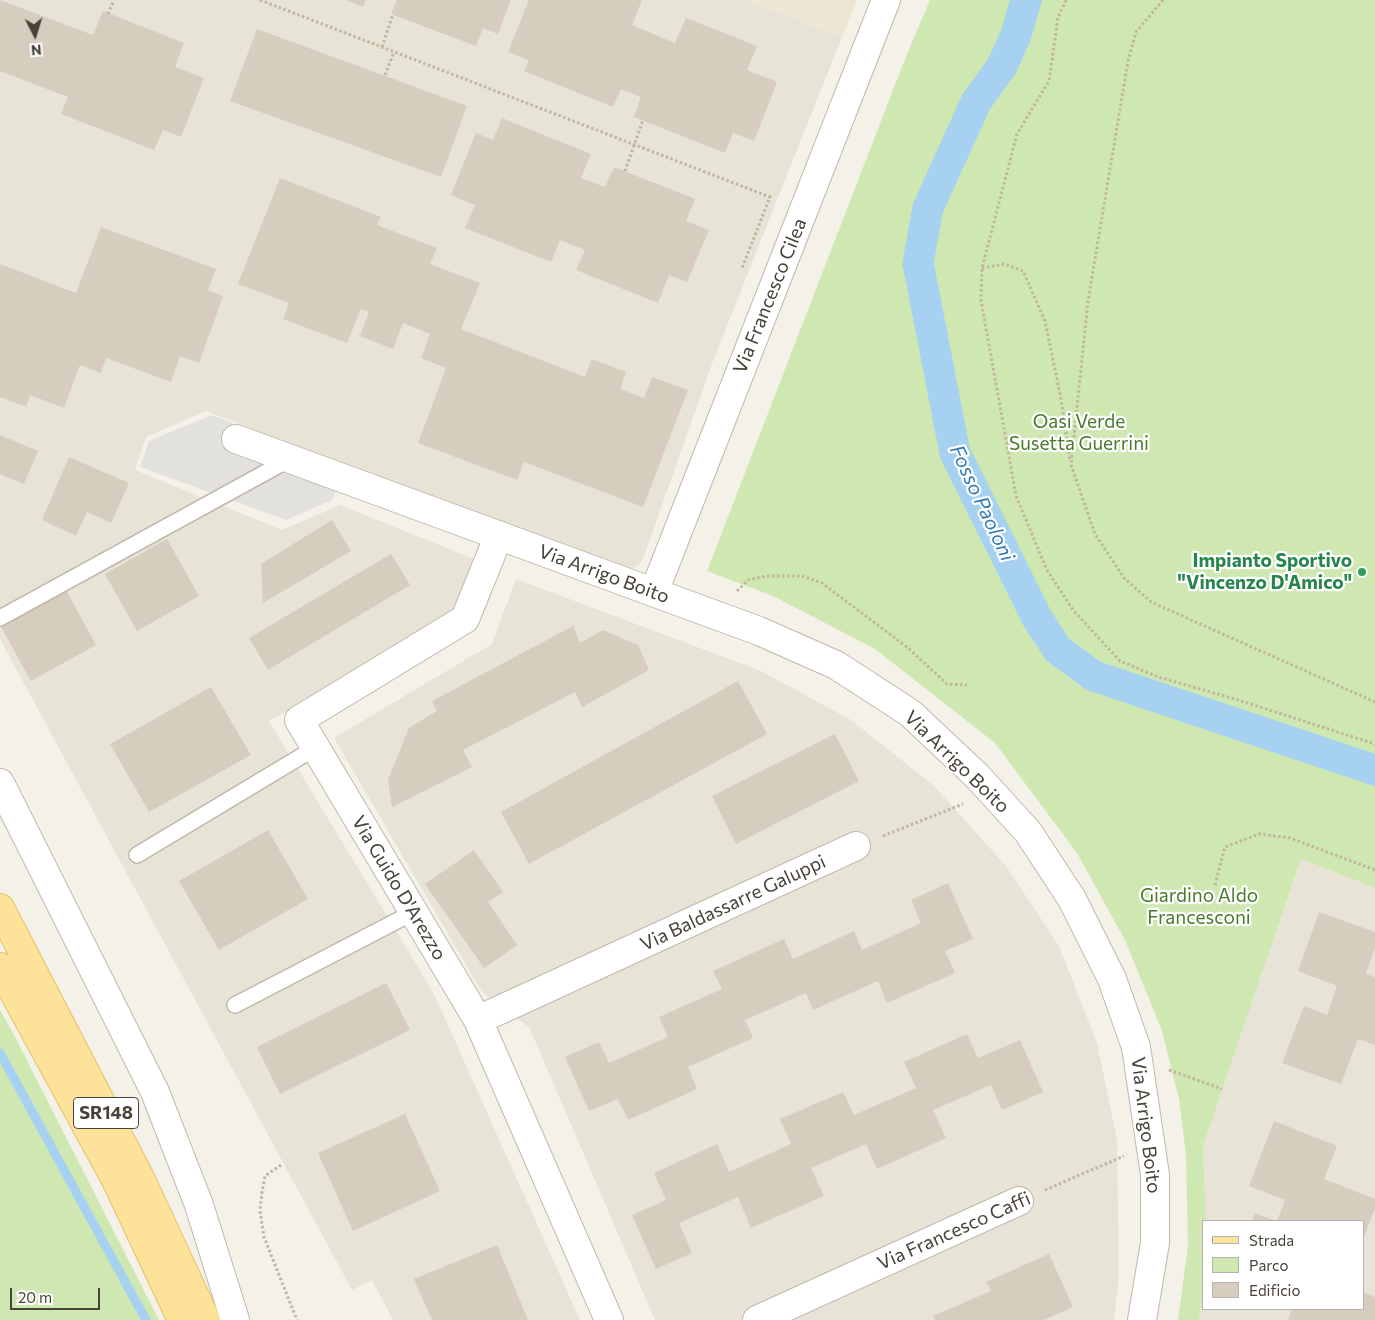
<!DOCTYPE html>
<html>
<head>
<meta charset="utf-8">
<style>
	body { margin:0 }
	#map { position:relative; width:1375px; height:1320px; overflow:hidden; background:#f4f1e9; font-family:Commissioner,sans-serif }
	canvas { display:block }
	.legend { position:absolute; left:1202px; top:1220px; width:162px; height:90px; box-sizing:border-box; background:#fff; border:1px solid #b6b3af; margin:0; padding:6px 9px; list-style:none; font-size:15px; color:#484237 }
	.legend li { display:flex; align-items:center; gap:10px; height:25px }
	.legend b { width:25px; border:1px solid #b6b3af }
	.north { position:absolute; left:10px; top:10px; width:50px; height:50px; -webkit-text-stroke:4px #fff; paint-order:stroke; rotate:175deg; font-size:14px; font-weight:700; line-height:20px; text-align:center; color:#484237 }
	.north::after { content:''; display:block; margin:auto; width:18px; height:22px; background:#484237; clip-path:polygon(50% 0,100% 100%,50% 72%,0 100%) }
	.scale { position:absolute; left:10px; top:1288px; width:90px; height:22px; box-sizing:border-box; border:2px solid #484237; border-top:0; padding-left:6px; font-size:15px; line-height:18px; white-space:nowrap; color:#484237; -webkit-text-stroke:4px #fff; paint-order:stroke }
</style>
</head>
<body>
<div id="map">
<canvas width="1375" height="1320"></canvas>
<ul class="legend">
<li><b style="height:6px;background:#fde299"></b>Strada</li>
<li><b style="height:14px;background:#cfe8b2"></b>Parco</li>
<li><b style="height:14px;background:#d6cdbe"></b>Edificio</li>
</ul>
<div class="north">N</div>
<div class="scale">20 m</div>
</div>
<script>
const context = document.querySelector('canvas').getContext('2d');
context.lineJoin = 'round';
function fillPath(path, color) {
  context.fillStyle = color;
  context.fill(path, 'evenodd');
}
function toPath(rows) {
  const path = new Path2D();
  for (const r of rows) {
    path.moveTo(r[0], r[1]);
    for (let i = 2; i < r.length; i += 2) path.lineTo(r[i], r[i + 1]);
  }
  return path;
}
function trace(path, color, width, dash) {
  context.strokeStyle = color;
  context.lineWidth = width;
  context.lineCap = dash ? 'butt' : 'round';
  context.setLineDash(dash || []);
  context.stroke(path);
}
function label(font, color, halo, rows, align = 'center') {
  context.font = font + ' Commissioner,sans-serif';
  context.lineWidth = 4.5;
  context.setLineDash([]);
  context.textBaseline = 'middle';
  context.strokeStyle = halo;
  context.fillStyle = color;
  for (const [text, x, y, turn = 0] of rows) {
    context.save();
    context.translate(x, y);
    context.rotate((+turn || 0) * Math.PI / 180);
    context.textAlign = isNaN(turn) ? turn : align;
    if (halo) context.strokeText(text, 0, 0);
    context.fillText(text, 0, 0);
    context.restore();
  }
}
fillPath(toPath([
	[0,0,746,0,842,37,713,361,644,556,640,563,635,567,622,570,206,411,146,437,135,470,282,530,340,505,474,559,454,616,269,721,434,994,580,1320,393,1320,372,1280,352,1290,0,639],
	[516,579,761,671,851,720,934,786,1006,866,1059,946,1097,1043,1117,1140,1119,1275,1114,1320,655,1320,529,1027,482,992,334,738,492,644],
	[1301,859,1375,888,1375,1320,1199,1320,1204,1287,1204,1309,1364,1309,1364,1221,1206,1221,1203,1146]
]), '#e8e3d7');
fillPath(toPath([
	[746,0,857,0,842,37]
]), '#ede6d3');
fillPath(toPath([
	[930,0,1375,0,1375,888,1301,859,1203,1146,1206,1221,1204,1221,1204,1287,1199,1320,1178,1320,1188,1246,1186,1155,1179,1099,1162,1031,1125,940,1077,853,995,743,875,649,773,596,707,571,905,59],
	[0,1010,13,1033,159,1320,0,1320]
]), '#cfe8b2');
fillPath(toPath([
	[212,415,345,467,332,500,286,520,140,467,149,441]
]), '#e3e1dd');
trace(toPath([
	[0,1053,146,1320]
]), '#a6d1f0', 9);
trace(toPath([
	[1026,0,1016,35,1002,66,976,102,928,208,918,263,955,453,1037,618,1058,650,1094,676,1375,770]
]), '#a6d1f0', 31);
fillPath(toPath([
	[0,0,93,35,103,11,184,43,175,67,204,78,181,137,163,130,154,150,61,114,68,97,0,71],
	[346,0,366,0,363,7],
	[397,0,511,0,498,34,483,28,476,46,391,14],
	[529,0,642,0,632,25,675,43,686,18,757,46,747,70,777,82,754,141,733,133,725,153,634,117,641,97,621,89,613,107,524,71,529,60,508,52],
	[257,29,467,106,441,177,230,101],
	[502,118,591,154,581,178,605,187,614,167,695,199,686,221,709,230,687,282,669,275,658,303,576,270,585,250,560,240,551,262,465,228,475,205,451,195,476,133,493,140],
	[280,178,381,217,377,225,437,248,430,264,480,283,461,329,585,377,592,359,626,372,620,389,644,398,652,377,688,390,643,507,524,462,517,480,418,443,446,368,421,358,430,334,403,323,393,349,360,336,369,312,361,309,347,343,283,319,289,303,238,284],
	[101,227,216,269,208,290,223,296,199,363,180,356,171,382,106,358,101,373,80,365,64,408,30,395,26,407,0,397,0,264,76,293],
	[0,435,38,451,24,484,0,474],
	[69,457,129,483,111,523,87,512,76,536,42,520],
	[332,520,351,551,263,603,261,564],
	[167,539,199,596,137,631,105,574],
	[391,554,410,585,268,670,249,638],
	[66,590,96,645,31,681,0,625],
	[573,626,580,643,603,630,638,645,649,670,582,707,575,692,463,750,472,767,392,807,388,780,409,728,437,711,432,701],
	[738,681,767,734,529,864,501,812],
	[211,687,251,755,149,812,110,744],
	[835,734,859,781,736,844,712,796],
	[268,830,308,899,219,950,179,881],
	[474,850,503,892,488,902,517,945,484,968,425,884],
	[948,883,973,939,945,951,955,973,887,1003,878,981,813,1010,806,993,745,1020,753,1038,688,1067,697,1089,628,1120,618,1099,589,1111,565,1057,599,1042,609,1063,668,1037,659,1017,722,989,713,971,784,939,793,959,854,931,862,950,921,923,911,900],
	[1319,912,1375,932,1375,948,1366,974,1375,977,1375,1045,1358,1039,1341,1084,1282,1063,1304,1006,1327,1015,1337,986,1298,971],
	[386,983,410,1030,280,1094,257,1047],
	[967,1034,978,1058,1020,1040,1043,1092,1002,1110,991,1085,933,1110,946,1138,877,1169,866,1144,811,1168,824,1196,751,1228,738,1197,679,1223,692,1253,656,1269,632,1215,666,1200,654,1173,717,1144,729,1172,791,1144,780,1119,843,1092,854,1115,916,1088,904,1062],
	[405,1114,440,1191,353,1231,318,1153],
	[1274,1121,1337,1146,1324,1179,1375,1199,1375,1208,1364,1237,1364,1221,1277,1221,1285,1200,1249,1186],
	[1255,1213,1276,1221,1252,1221],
	[497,1245,528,1320,432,1320,414,1279],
	[1049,1254,1073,1307,1044,1320,935,1320,933,1316,991,1291,986,1282],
	[1364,1293,1375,1297,1375,1320,1288,1320,1292,1309,1364,1309]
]), '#d6cdbe');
const service = toPath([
	[0,618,290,459],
	[137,855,315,748],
	[235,1005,414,912]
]);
const minor = toPath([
	[236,439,759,631,836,665,910,713,977,776,1028,832,1072,899,1112,979,1136,1047,1155,1175,1155,1243,1142,1320],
	[499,535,465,619,299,720,478,1020,609,1320],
	[654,592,886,0],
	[478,1020,856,846],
	[757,1320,1019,1201]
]);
const tertiary = toPath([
	[0,783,155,1092,199,1205,235,1320]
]);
const primary = toPath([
	[0,908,140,1178,206,1320],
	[0,967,116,1180,182,1320]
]);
trace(service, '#c0b9ab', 18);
trace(minor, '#c0b9ab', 30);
trace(tertiary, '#c0b9ab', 30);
trace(primary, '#e3c068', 30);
trace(toPath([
	[260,0,770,197,742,268],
	[1066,0,1058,17,1049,81,1017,134,982,268,981,300,1016,496,1047,570,1073,610,1120,661,1158,677,1235,699,1375,744],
	[1163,0,1136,32,1128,61,1088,301,1071,465,1095,534,1124,578,1151,602,1375,702],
	[108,14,114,0],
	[382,47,393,14],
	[385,75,394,52],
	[625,171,643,120],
	[982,268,1004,264,1023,271,1045,321,1061,399,1070,461],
	[737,591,748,580,767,576,802,576,822,583,908,648,947,684,967,685],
	[883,836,963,804],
	[1215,885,1225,847,1259,834,1290,838,1375,870],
	[1169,1070,1222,1089],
	[281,1165,265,1176,262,1192,260,1211,264,1237,297,1320],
	[1045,1190,1124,1156]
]), '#c1b59d', 3, [2.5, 2.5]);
trace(service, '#fff', 15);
trace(minor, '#fff', 28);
trace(tertiary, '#fff', 28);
trace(primary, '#fde299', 28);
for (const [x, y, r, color] of [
	[1362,572,5,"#2e9e5b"]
]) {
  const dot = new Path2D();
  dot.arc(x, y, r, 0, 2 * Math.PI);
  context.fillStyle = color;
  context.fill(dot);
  trace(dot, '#fff', 2);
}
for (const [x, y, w] of [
	[106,1113,65]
]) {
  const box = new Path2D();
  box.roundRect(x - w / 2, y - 15.5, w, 31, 4);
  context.fillStyle = '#fff';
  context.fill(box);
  trace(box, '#484237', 1);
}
label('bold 18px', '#484237', null, [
	["SR148",106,1113]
]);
label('19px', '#484237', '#fff', [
	["Via Francesco Cilea",770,296,-68],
	["Via Arrigo Boito",604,574,20],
	["Via Arrigo Boito",957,762,44],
	["Via Guido D'Arezzo",399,888,59],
	["Via Baldassarre Galuppi",733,903,-25],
	["Via Arrigo Boito",1146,1125,83],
	["Via Francesco Caffi",954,1231,-24]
]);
label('19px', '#477a2a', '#fff', [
	["Oasi Verde",1079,422],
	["Susetta Guerrini",1079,444],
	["Giardino Aldo",1199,896],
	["Francesconi",1199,918]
]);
label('bold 19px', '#27864d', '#fff', [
	["Impianto Sportivo",1352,561],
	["\"Vincenzo D'Amico\"",1352,583]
], 'right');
label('italic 20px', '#317ab4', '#fff', [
	["Fosso Paoloni",982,503,65]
]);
</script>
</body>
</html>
